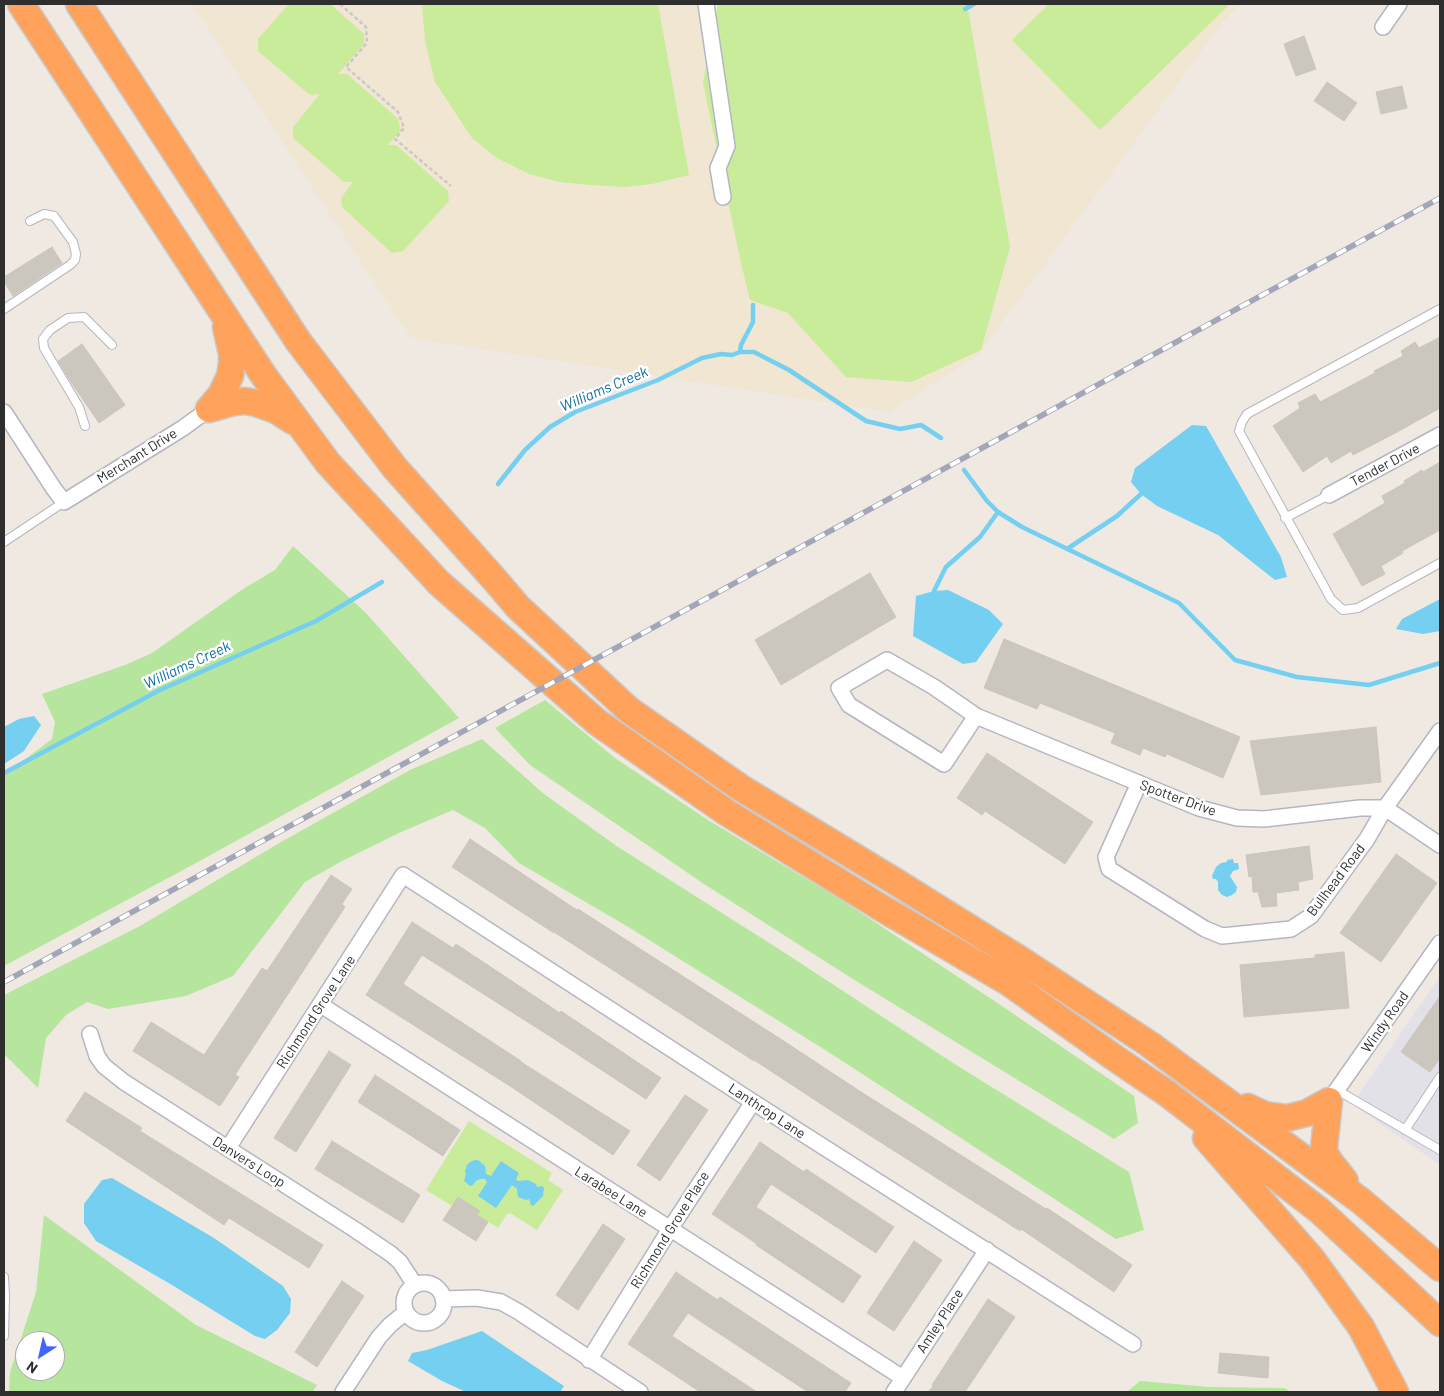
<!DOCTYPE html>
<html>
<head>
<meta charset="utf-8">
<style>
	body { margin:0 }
	#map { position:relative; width:1444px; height:1396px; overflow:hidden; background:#efe9e1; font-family:Barlow,sans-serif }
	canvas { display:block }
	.frame { position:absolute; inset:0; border:5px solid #2e2e2e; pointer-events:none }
	.north { position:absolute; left:15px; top:1331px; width:50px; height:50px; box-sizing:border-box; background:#fff; border:1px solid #ababab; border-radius:50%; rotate:215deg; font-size:14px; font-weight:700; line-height:20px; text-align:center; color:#2e2e2e }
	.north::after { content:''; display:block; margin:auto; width:18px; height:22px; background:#4264fb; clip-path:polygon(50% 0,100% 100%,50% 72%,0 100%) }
</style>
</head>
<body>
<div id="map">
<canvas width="1444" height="1396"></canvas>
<div class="frame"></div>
<div class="north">N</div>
</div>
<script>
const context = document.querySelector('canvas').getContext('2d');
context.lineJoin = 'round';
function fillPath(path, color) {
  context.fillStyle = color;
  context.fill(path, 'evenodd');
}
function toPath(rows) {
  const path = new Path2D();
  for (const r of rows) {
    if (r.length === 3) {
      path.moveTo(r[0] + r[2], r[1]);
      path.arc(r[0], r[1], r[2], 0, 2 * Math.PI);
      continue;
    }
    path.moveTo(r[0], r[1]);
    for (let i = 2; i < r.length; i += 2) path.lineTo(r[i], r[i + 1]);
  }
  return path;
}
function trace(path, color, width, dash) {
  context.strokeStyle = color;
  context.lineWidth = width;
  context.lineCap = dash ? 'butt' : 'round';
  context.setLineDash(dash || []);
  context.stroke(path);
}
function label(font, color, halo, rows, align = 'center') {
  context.font = font + ' Barlow,sans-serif';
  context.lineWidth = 5;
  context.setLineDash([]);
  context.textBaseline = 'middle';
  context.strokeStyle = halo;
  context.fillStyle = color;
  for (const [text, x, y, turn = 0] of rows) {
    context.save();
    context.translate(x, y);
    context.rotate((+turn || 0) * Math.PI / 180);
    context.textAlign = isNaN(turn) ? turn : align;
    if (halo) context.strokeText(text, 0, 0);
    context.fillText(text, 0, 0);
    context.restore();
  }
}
fillPath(toPath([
	[1440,976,1440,1165,1352,1104]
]), '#e3e1e8');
fillPath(toPath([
	[192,4,1240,4,1217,30,978,355,889,412,411,338]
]), '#f0e6d1');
fillPath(toPath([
	[293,546,366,613,459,718,196,863,4,966,4,775,52,739,55,722,42,694,125,665,152,653,243,589,275,570],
	[545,700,615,758,708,820,840,899,996,1002,1134,1096,1138,1123,1114,1139,848,976,704,884,530,765,495,728],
	[482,739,544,794,618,847,785,953,953,1063,1129,1172,1144,1230,1116,1239,830,1053,630,928,519,863,485,828,453,810,401,832,342,861,305,882,233,976,186,996,108,1009,87,1002,66,1015,46,1038,38,1088,4,1054,4,995,140,926,281,842,410,770],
	[44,1215,196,1325,317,1385,312,1392,9,1392,10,1372,36,1292],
	[25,1341,55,1341,55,1371,25,1371],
	[1140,1381,1209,1387,1285,1388,1290,1392,1127,1392]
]), '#b6e59e');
fillPath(toPath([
	[289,4,330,4,364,34,364,44,338,74,347,74,398,119,401,130,388,145,396,145,448,191,449,201,403,251,392,253,342,207,341,198,353,182,344,182,293,138,293,127,320,94,310,95,258,51,258,39],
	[422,4,658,4,689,175,652,184,624,187,591,185,559,182,529,174,497,158,472,138,435,82,425,41],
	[718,4,967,4,1010,247,981,350,911,382,846,377,788,313,750,300,741,263,703,83],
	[1049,4,1230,4,1100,130,1012,40],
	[469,1121,552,1173,548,1180,563,1190,537,1230,510,1213,507,1214,498,1228,477,1215,479,1211,458,1197,452,1206,426,1190]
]), '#c9ec9a');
fillPath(toPath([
	[1192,425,1206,426,1281,557,1287,577,1275,580,1218,535,1157,506,1141,494,1131,482,1135,468],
	[948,590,989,610,1003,624,976,662,963,664,913,636,916,596,934,591],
	[1440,599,1440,631,1423,634,1396,629,1402,619],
	[34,716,41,725,24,751,4,764,4,727,19,719],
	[1233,859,1234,863,1238,863,1239,869,1233,871,1230,876,1237,887,1236,892,1232,895,1227,897,1222,895,1218,890,1218,882,1216,879,1213,879,1212,876,1216,867,1221,863,1227,862,1227,860],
	[475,1160,478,1160,485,1166,486,1174,491,1176,501,1161,519,1173,516,1179,518,1181,528,1180,536,1184,537,1187,542,1186,544,1188,543,1196,533,1206,531,1205,529,1199,526,1200,518,1197,517,1189,512,1185,496,1208,478,1196,487,1182,485,1179,480,1179,476,1181,473,1185,470,1186,464,1181,466,1174,465,1171,467,1165,470,1162],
	[112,1178,214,1238,283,1286,291,1299,290,1313,277,1330,265,1339,255,1336,172,1285,96,1241,84,1223,84,1204,102,1180],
	[482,1331,564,1386,560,1392,466,1392,442,1381,408,1361,412,1353,427,1350]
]), '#75cff0');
trace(toPath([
	[965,9,974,4],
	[740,352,741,345,753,322,753,305],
	[964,470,987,501,998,512,1022,527,1179,603,1235,660,1297,677,1369,685,1440,663],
	[498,484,525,450,550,427,575,412,658,380,702,358,721,354,732,355,740,352,754,352,789,370,866,421,900,429,921,425,941,438],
	[1067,549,1117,516,1141,494],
	[934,591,946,567,980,537,998,512],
	[4,773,160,690,316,621,382,582]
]), '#75cff0', 4.5);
const building = toPath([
	[1304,36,1316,69,1296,76,1284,44,1304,36],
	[1327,82,1357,103,1344,121,1314,101,1327,82],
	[1402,86,1407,108,1381,114,1376,92,1402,86],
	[52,247,62,263,13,296,4,282,4,277,52,247],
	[1440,337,1440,408,1399,431,1353,455,1351,451,1331,463,1327,456,1303,472,1273,426,1300,408,1298,403,1315,394,1320,402,1375,373,1374,371,1403,356,1401,351,1415,342,1419,348,1440,337],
	[82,344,125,405,99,423,71,382,58,361,82,344],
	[1440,462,1440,530,1402,551,1403,553,1381,566,1385,574,1362,586,1333,534,1385,503,1382,496,1405,483,1404,481,1422,470,1423,472,1440,462],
	[870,573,896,617,781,685,755,640,870,573],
	[1004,639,1240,737,1223,778,1167,754,1165,757,1143,748,1140,755,1111,743,1115,733,1040,703,1037,709,984,688,1004,639],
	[1376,727,1381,782,1261,795,1250,741,1376,727],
	[987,753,1093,822,1065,864,985,811,982,815,957,798,987,753],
	[470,839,577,910,578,909,779,1038,858,1090,1046,1209,1047,1208,1132,1265,1114,1292,1021,1229,1020,1231,841,1117,754,1060,754,1061,554,932,554,933,452,867,470,839],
	[1309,846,1313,879,1298,882,1299,890,1276,893,1277,906,1262,907,1258,892,1253,892,1252,876,1249,877,1246,855,1309,846],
	[1396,854,1437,883,1381,962,1340,933,1396,854],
	[331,875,352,889,342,904,345,907,235,1075,239,1077,220,1106,133,1051,151,1022,204,1055,262,968,267,971,331,875],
	[412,922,453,948,456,944,560,1013,561,1011,661,1078,646,1099,545,1033,422,955,403,984,521,1061,521,1062,630,1131,613,1155,513,1088,366,995,412,922],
	[1344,952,1349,1008,1244,1017,1240,965,1315,958,1315,955,1344,952],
	[1440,996,1440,1058,1430,1072,1401,1052,1440,996],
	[329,1051,351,1065,296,1152,274,1138,329,1051],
	[375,1075,460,1130,443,1156,358,1102,375,1075],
	[85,1092,142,1128,140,1131,323,1245,309,1268,229,1218,224,1225,66,1121,85,1092],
	[685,1095,708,1110,660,1181,637,1165,685,1095],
	[332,1141,420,1195,403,1223,315,1169,332,1141],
	[760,1142,804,1172,806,1169,894,1227,876,1253,771,1184,756,1207,861,1276,843,1303,756,1245,757,1244,712,1214,760,1142],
	[458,1197,480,1211,477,1215,488,1222,476,1241,443,1220,458,1197],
	[603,1224,625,1239,578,1310,556,1295,603,1224],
	[914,1241,942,1260,894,1331,867,1313,914,1241],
	[676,1272,718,1300,720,1297,851,1383,845,1392,808,1392,688,1313,672,1336,757,1392,700,1392,628,1344,676,1272],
	[342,1281,364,1296,317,1367,295,1352,342,1281],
	[988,1299,1015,1317,965,1392,928,1392,933,1386,932,1385,988,1299],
	[1220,1353,1269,1357,1268,1378,1218,1373,1220,1353]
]);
fillPath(building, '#cbc7bf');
trace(building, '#cbc5ba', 1);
const lane = toPath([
	[4,309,70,265,75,260,76,254,73,242,54,216,44,214,30,221],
	[1440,309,1247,414,1242,422,1239,431,1331,599,1343,610,1358,608,1440,563],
	[85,426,79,407,44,348,43,339,50,330,68,318,84,317,112,345],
	[1285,518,1329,495],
	[4,542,64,502],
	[1337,1090,1440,1150],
	[1405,1130,1440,1077],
	[4,1277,5,1296,4,1336]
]);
const street = toPath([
	[706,4,727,146,718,168,723,197],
	[1383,27,1399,4],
	[4,412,54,489,64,502,183,428,209,409],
	[1329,495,1440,435],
	[976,716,944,764,849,705,839,688,887,660,934,687,976,716,1199,808,1237,818,1264,819,1360,808,1385,808,1440,845],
	[1139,783,1106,857,1109,869,1205,929,1222,936,1291,929,1311,916,1367,839,1385,808,1440,731],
	[321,1005,903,1378],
	[90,1034,97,1056,104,1066,124,1082,354,1229,391,1254,400,1262,415,1285],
	[1329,1101,1440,943],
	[228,1148,403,875,753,1102,1133,1344],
	[424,1303,20],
	[443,1299,477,1298,501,1302,519,1312,640,1392],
	[589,1360,670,1229,753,1102],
	[343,1392,379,1337,390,1325,406,1312],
	[894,1392,987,1250]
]);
const highway = toPath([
	[21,4,264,376,328,463,439,583,597,722,726,812,880,907,1008,982,1115,1058,1168,1094,1320,1211,1440,1323],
	[79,4,298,341,395,468,495,580,518,607,629,710,741,788,896,882,1021,960,1149,1044,1361,1201,1440,1268],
	[209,409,221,395,230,376,232,364,232,354,226,327],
	[209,409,234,402,245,401,256,403,276,410,293,421],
	[1329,1101,1324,1148,1325,1154,1330,1162,1345,1181],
	[1248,1107,1265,1115,1287,1118,1307,1113,1329,1101],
	[1206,1138,1312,1259,1361,1327,1395,1392]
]);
trace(lane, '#b4b7c1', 10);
trace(street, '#b4b7c1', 18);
trace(highway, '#c9c9c9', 29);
trace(toPath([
	[340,4,366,27,367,43,346,67,398,112,404,128,395,139,451,186]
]), '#c9c9c9', 2.5, [4, 2.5]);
trace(lane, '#fff', 8);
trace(street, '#fff', 15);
trace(highway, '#ffa35c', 26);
const rail = toPath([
	[4,982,1440,198]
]);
trace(rail, '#a3a6b8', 5.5);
trace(rail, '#fff', 4, [11]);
label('14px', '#2e2e2e', '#fff', [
	["Merchant Drive",137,456,-32],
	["Tender Drive",1385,465,-28],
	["Spotter Drive",1178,798,20],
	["Bullhead Road",1336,880,-53],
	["Richmond Grove Lane",316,1012,-57],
	["Windy Road",1385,1022,-55],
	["Lanthrop Lane",767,1111,33],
	["Danvers Loop",249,1162,32],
	["Larabee Lane",611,1192,32],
	["Richmond Grove Place",670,1230,-58],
	["Amley Place",940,1321,-57]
]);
label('italic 15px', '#0d6fa3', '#fff', [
	["Williams Creek",604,389,-23],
	["Williams Creek",187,665,-25]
]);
</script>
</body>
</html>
